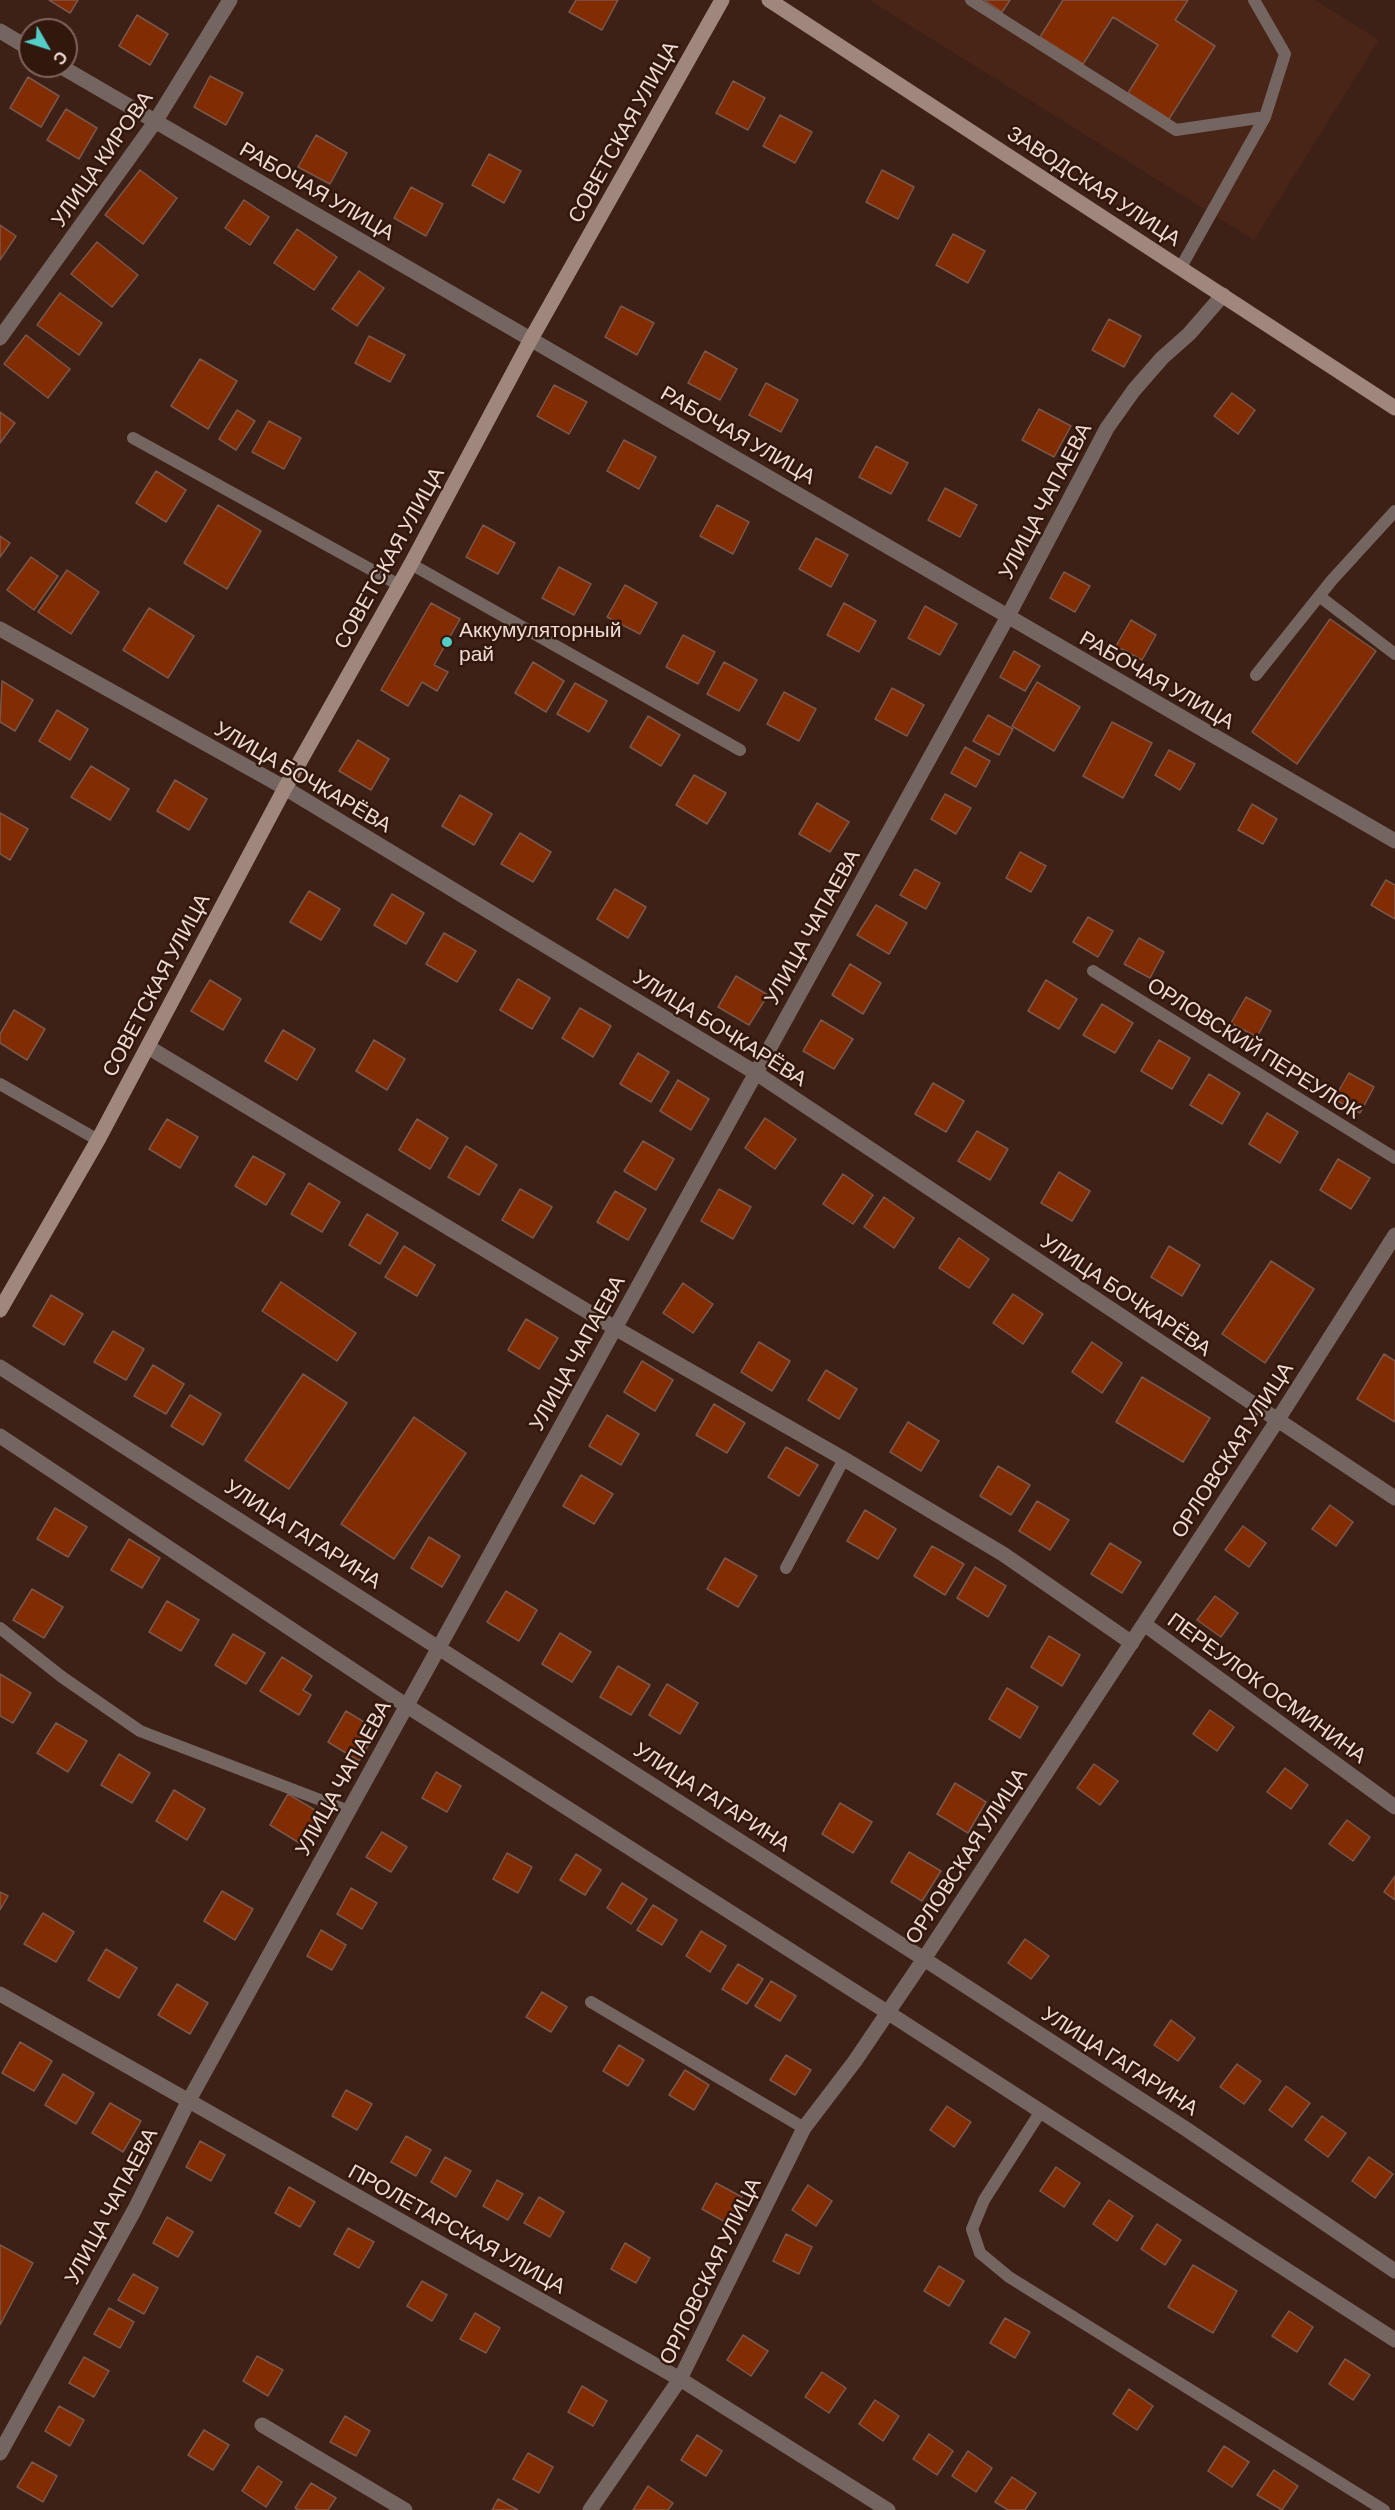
<!DOCTYPE html>
<html>
<head>
<meta charset="utf-8">
<style>
	body { margin:0 }
	#map { position:relative; width:1395px; height:2510px; overflow:hidden; background:#3d2016; font-family:Barlow,sans-serif }
	canvas { display:block }
	.north { position:absolute; left:18px; top:18px; width:60px; height:60px; box-sizing:border-box; background:#32170d; border:2px solid #7e655d; border-radius:50%; rotate:129deg; font-size:16px; font-weight:700; line-height:24px; text-align:center; color:#efdbd4 }
	.north::after { content:''; display:block; margin:auto; width:21px; height:27px; background:#54cdc7; clip-path:polygon(50% 0,100% 100%,50% 72%,0 100%) }
</style>
</head>
<body>
<div id="map">
<canvas width="1395" height="2510"></canvas>
<div class="north">С</div>
</div>
<script>
const context = document.querySelector('canvas').getContext('2d');
context.lineJoin = 'round';
function fillPath(path, color) {
  context.fillStyle = color;
  context.fill(path, 'evenodd');
}
function toPath(rows) {
  const path = new Path2D();
  for (const r of rows) {
    path.moveTo(r[0], r[1]);
    for (let i = 2; i < r.length; i += 2) path.lineTo(r[i], r[i + 1]);
  }
  return path;
}
function trace(path, color, width, dash) {
  context.strokeStyle = color;
  context.lineWidth = width;
  context.lineCap = dash ? 'butt' : 'round';
  context.setLineDash(dash || []);
  context.stroke(path);
}
function label(font, color, halo, rows, align = 'center') {
  context.font = font + ' Barlow,sans-serif';
  context.lineWidth = 5;
  context.setLineDash([]);
  context.textBaseline = 'middle';
  context.strokeStyle = halo;
  context.fillStyle = color;
  for (const [text, x, y, turn = 0] of rows) {
    context.save();
    context.translate(x, y);
    context.rotate((+turn || 0) * Math.PI / 180);
    context.textAlign = isNaN(turn) ? turn : align;
    if (halo) context.strokeText(text, 0, 0);
    context.fillText(text, 0, 0);
    context.restore();
  }
}
fillPath(toPath([
	[869,0,1315,0,1379,40,1254,240]
]), '#492518');
const building = toPath([
	[49,0,78,0,70,13,49,0],
	[576,0,618,0,602,30,569,12,576,0],
	[984,0,1010,0,1002,12,984,0],
	[1063,0,1188,0,1175,20,1215,46,1169,119,1128,93,1158,45,1113,17,1083,64,1040,37,1063,0],
	[137,15,168,34,150,65,119,46,137,15],
	[210,76,243,93,226,125,194,107,210,76],
	[28,77,59,96,41,127,10,108,28,77],
	[733,81,765,98,748,130,716,113,733,81],
	[66,109,97,128,79,159,47,140,66,109],
	[780,115,812,132,795,163,763,146,780,115],
	[316,135,347,153,330,184,298,167,316,135],
	[489,154,521,171,504,203,472,185,489,154],
	[140,170,177,198,143,244,105,215,140,170],
	[882,170,914,187,898,219,866,202,882,170],
	[411,187,443,204,426,236,394,218,411,187],
	[244,200,269,217,250,245,225,228,244,200],
	[0,225,16,236,0,260,0,225],
	[297,229,337,257,314,290,274,263,297,229],
	[953,234,985,251,968,283,936,265,953,234],
	[97,242,138,275,112,307,71,274,97,242],
	[359,271,384,288,357,326,332,309,359,271],
	[60,293,102,323,79,355,37,325,60,293],
	[621,306,654,323,637,355,605,337,621,306],
	[1109,319,1141,336,1124,367,1092,350,1109,319],
	[26,335,70,369,48,398,4,364,26,335],
	[369,336,405,355,390,382,355,363,369,336],
	[705,351,737,369,720,400,688,383,705,351],
	[200,359,237,381,208,429,171,406,200,359],
	[766,383,798,400,781,432,749,415,766,383],
	[554,385,587,402,569,434,537,416,554,385],
	[1232,393,1255,410,1238,434,1214,416,1232,393],
	[1039,409,1071,426,1054,457,1022,440,1039,409],
	[237,410,255,421,236,450,219,439,237,410],
	[0,412,15,423,0,443,0,412],
	[269,421,301,438,284,469,252,452,269,421],
	[624,440,656,457,639,489,607,471,624,440],
	[876,446,908,463,891,494,859,477,876,446],
	[156,471,186,490,166,522,136,503,156,471],
	[945,488,977,505,960,537,928,520,945,488],
	[218,505,261,531,227,589,184,563,218,505],
	[717,505,749,522,733,554,700,536,717,505],
	[483,525,515,543,498,574,466,557,483,525],
	[0,536,10,543,0,557,0,536],
	[816,538,848,555,831,587,799,569,816,538],
	[31,557,58,576,34,610,7,590,31,557],
	[559,567,591,584,574,615,542,598,559,567],
	[67,570,99,592,71,634,38,612,67,570],
	[1064,572,1090,586,1075,612,1050,598,1064,572],
	[625,585,657,603,640,634,607,617,625,585],
	[431,603,460,619,434,665,448,672,437,691,422,682,408,706,381,690,431,603],
	[844,603,876,621,859,652,827,635,844,603],
	[925,606,957,624,940,655,908,638,925,606],
	[149,608,194,636,168,678,123,650,149,608],
	[1330,619,1376,651,1297,764,1252,732,1330,619],
	[1131,620,1156,635,1142,660,1116,646,1131,620],
	[683,635,715,652,698,684,666,667,683,635],
	[1014,651,1040,666,1025,691,1000,677,1014,651],
	[533,662,564,681,546,712,515,693,533,662],
	[724,662,757,680,739,711,707,694,724,662],
	[2,681,33,700,15,731,0,722,2,681],
	[1037,682,1080,707,1054,751,1012,726,1037,682],
	[575,683,607,701,589,732,557,714,575,683],
	[892,688,924,705,907,736,875,719,892,688],
	[784,692,816,709,799,741,767,724,784,692],
	[57,710,88,729,70,760,39,741,57,710],
	[988,715,1013,729,999,755,973,741,988,715],
	[648,716,680,735,661,766,630,747,648,716],
	[1112,722,1152,743,1123,798,1083,776,1112,722],
	[358,740,389,759,371,790,339,771,358,740],
	[965,747,990,761,976,787,951,773,965,747],
	[1169,750,1195,764,1180,790,1155,775,1169,750],
	[91,766,129,789,110,820,71,797,91,766],
	[694,775,726,793,707,824,676,805,694,775],
	[175,780,207,799,189,830,157,811,175,780],
	[945,794,971,808,956,834,931,819,945,794],
	[460,795,492,814,474,845,442,826,460,795],
	[817,803,849,822,830,852,799,834,817,803],
	[1252,804,1277,819,1263,844,1238,830,1252,804],
	[0,813,28,829,10,860,0,854,0,813],
	[520,833,551,852,533,882,501,864,520,833],
	[1020,852,1046,866,1031,892,1006,878,1020,852],
	[915,869,940,883,926,909,900,895,915,869],
	[1386,880,1395,885,1395,919,1371,905,1386,880],
	[615,889,646,907,628,938,597,919,615,889],
	[309,891,340,909,321,940,290,922,309,891],
	[392,894,424,913,406,944,374,925,392,894],
	[876,905,907,923,889,954,857,935,876,905],
	[1088,917,1113,931,1098,957,1073,942,1088,917],
	[444,933,476,951,457,982,426,964,444,933],
	[1139,938,1164,952,1150,978,1124,964,1139,938],
	[850,964,881,983,863,1014,832,995,850,964],
	[736,976,768,995,749,1025,718,1007,736,976],
	[518,979,550,998,532,1029,500,1010,518,979],
	[210,980,241,999,223,1030,191,1011,210,980],
	[1046,980,1077,999,1059,1029,1028,1011,1046,980],
	[1246,997,1271,1011,1257,1037,1231,1023,1246,997],
	[1102,1004,1133,1023,1115,1053,1083,1035,1102,1004],
	[580,1008,611,1026,593,1057,562,1038,580,1008],
	[14,1010,45,1029,27,1060,0,1043,0,1034,14,1010],
	[821,1020,853,1039,834,1069,803,1051,821,1020],
	[283,1030,315,1049,297,1080,265,1061,283,1030],
	[374,1040,405,1059,387,1090,356,1071,374,1040],
	[1159,1040,1190,1058,1172,1089,1141,1071,1159,1040],
	[638,1053,669,1072,651,1102,620,1084,638,1053],
	[1349,1073,1374,1087,1360,1113,1334,1099,1349,1073],
	[1209,1074,1240,1093,1222,1124,1190,1105,1209,1074],
	[678,1080,709,1099,691,1130,660,1111,678,1080],
	[933,1083,964,1101,946,1132,915,1114,933,1083],
	[1267,1113,1298,1132,1280,1163,1249,1144,1267,1113],
	[765,1118,796,1139,775,1169,745,1148,765,1118],
	[167,1119,198,1137,180,1168,149,1149,167,1119],
	[417,1119,448,1138,430,1169,399,1150,417,1119],
	[977,1131,1008,1149,990,1180,958,1161,977,1131],
	[643,1141,674,1159,656,1190,624,1171,643,1141],
	[466,1146,497,1165,479,1195,448,1177,466,1146],
	[253,1156,285,1174,266,1205,235,1186,253,1156],
	[1338,1159,1370,1178,1351,1209,1320,1190,1338,1159],
	[1059,1172,1090,1191,1072,1221,1041,1203,1059,1172],
	[843,1174,873,1195,853,1224,823,1204,843,1174],
	[309,1183,340,1202,322,1232,291,1214,309,1183],
	[520,1189,552,1207,533,1238,502,1220,520,1189],
	[719,1189,751,1207,733,1239,701,1221,719,1189],
	[615,1191,646,1209,628,1240,597,1222,615,1191],
	[884,1197,914,1218,894,1248,864,1227,884,1197],
	[367,1214,398,1233,380,1264,349,1245,367,1214],
	[959,1238,989,1259,969,1288,939,1268,959,1238],
	[404,1246,435,1265,417,1296,385,1277,404,1246],
	[1169,1246,1200,1265,1182,1296,1151,1277,1169,1246],
	[1271,1261,1314,1289,1265,1363,1222,1334,1271,1261],
	[281,1282,356,1333,337,1361,262,1311,281,1282],
	[683,1283,713,1304,693,1333,663,1313,683,1283],
	[1013,1294,1043,1314,1023,1344,993,1323,1013,1294],
	[51,1295,83,1314,64,1345,33,1326,51,1295],
	[526,1319,558,1338,539,1369,508,1350,526,1319],
	[113,1331,144,1349,126,1380,94,1362,113,1331],
	[759,1342,790,1361,772,1391,741,1372,759,1342],
	[1092,1342,1122,1363,1102,1393,1072,1372,1092,1342],
	[1384,1354,1395,1361,1395,1422,1357,1399,1384,1354],
	[642,1361,673,1380,655,1411,624,1392,642,1361],
	[153,1365,184,1384,166,1414,134,1396,153,1365],
	[826,1370,857,1389,839,1419,808,1400,826,1370],
	[303,1374,347,1403,289,1489,245,1460,303,1374],
	[1142,1377,1210,1418,1183,1462,1116,1422,1142,1377],
	[190,1395,221,1414,203,1445,171,1426,190,1395],
	[714,1404,745,1423,727,1453,696,1435,714,1404],
	[607,1415,639,1434,621,1465,589,1446,607,1415],
	[414,1417,466,1453,394,1559,341,1524,414,1417],
	[908,1422,939,1441,921,1471,890,1452,908,1422],
	[786,1447,818,1465,799,1496,768,1477,786,1447],
	[998,1466,1030,1485,1011,1515,980,1496,998,1466],
	[581,1475,613,1494,594,1524,563,1506,581,1475],
	[1037,1501,1069,1520,1050,1550,1019,1531,1037,1501],
	[1330,1505,1353,1522,1336,1546,1312,1529,1330,1505],
	[55,1508,87,1527,68,1557,37,1539,55,1508],
	[865,1510,896,1529,878,1559,847,1541,865,1510],
	[1243,1526,1266,1543,1249,1567,1225,1550,1243,1526],
	[429,1537,460,1556,442,1587,411,1568,429,1537],
	[129,1539,160,1558,142,1588,111,1570,129,1539],
	[1110,1543,1141,1562,1122,1593,1091,1574,1110,1543],
	[932,1546,964,1564,945,1595,914,1576,932,1546],
	[725,1558,757,1576,738,1607,707,1589,725,1558],
	[975,1567,1006,1586,988,1617,957,1598,975,1567],
	[32,1589,63,1607,44,1638,13,1620,32,1589],
	[506,1591,537,1610,519,1641,487,1622,506,1591],
	[1215,1596,1238,1613,1221,1637,1197,1620,1215,1596],
	[167,1601,199,1620,181,1651,149,1632,167,1601],
	[560,1633,591,1652,572,1682,542,1664,560,1633],
	[233,1634,265,1653,246,1684,215,1665,233,1634],
	[1049,1636,1080,1655,1062,1686,1031,1667,1049,1636],
	[282,1657,312,1676,303,1690,311,1695,299,1715,260,1691,282,1657],
	[618,1666,650,1685,631,1715,600,1697,618,1666],
	[0,1674,31,1693,13,1723,0,1716,0,1674],
	[667,1684,698,1703,680,1734,649,1715,667,1684],
	[1007,1688,1038,1707,1020,1738,989,1719,1007,1688],
	[1210,1710,1234,1727,1217,1751,1193,1734,1210,1710],
	[346,1711,377,1730,359,1761,328,1742,346,1711],
	[56,1723,87,1741,68,1772,37,1753,56,1723],
	[119,1754,150,1773,132,1803,101,1785,119,1754],
	[1094,1764,1118,1781,1100,1805,1077,1788,1094,1764],
	[1285,1768,1308,1785,1291,1809,1267,1792,1285,1768],
	[436,1772,461,1786,447,1812,422,1798,436,1772],
	[955,1783,986,1802,968,1833,937,1814,955,1783],
	[174,1790,205,1809,187,1840,156,1821,174,1790],
	[288,1794,320,1813,301,1844,270,1825,288,1794],
	[840,1803,872,1822,853,1853,822,1834,840,1803],
	[1347,1820,1370,1837,1353,1861,1329,1844,1347,1820],
	[382,1832,407,1847,391,1872,366,1857,382,1832],
	[909,1852,941,1871,922,1901,891,1882,909,1852],
	[507,1853,532,1867,518,1893,493,1879,507,1853],
	[576,1854,601,1870,585,1895,560,1880,576,1854],
	[1395,1876,1395,1900,1384,1892,1395,1876],
	[622,1883,647,1899,631,1924,607,1908,622,1883],
	[351,1888,377,1903,362,1929,337,1914,351,1888],
	[222,1891,253,1909,235,1940,204,1921,222,1891],
	[0,1892,8,1896,0,1910,0,1892],
	[653,1905,677,1920,662,1945,637,1930,653,1905],
	[43,1913,74,1932,56,1962,24,1944,43,1913],
	[321,1930,346,1945,332,1970,307,1956,321,1930],
	[701,1931,726,1946,710,1972,686,1956,701,1931],
	[1025,1939,1049,1956,1031,1979,1008,1963,1025,1939],
	[106,1949,137,1968,119,1998,88,1980,106,1949],
	[738,1964,763,1979,747,2004,722,1989,738,1964],
	[771,1981,796,1996,780,2021,755,2006,771,1981],
	[177,1984,208,2003,190,2034,158,2015,177,1984],
	[542,1992,567,2007,551,2032,526,2017,542,1992],
	[1171,2020,1195,2038,1178,2061,1154,2045,1171,2020],
	[20,2042,52,2061,34,2091,2,2073,20,2042],
	[619,2045,644,2060,628,2086,603,2071,619,2045],
	[786,2055,811,2070,795,2095,770,2080,786,2055],
	[1237,2064,1261,2081,1244,2104,1220,2087,1237,2064],
	[685,2070,709,2085,694,2110,669,2095,685,2070],
	[63,2074,94,2093,76,2124,45,2105,63,2074],
	[1286,2086,1310,2103,1292,2127,1269,2110,1286,2086],
	[346,2090,372,2104,357,2130,332,2116,346,2090],
	[110,2103,141,2121,123,2152,92,2133,110,2103],
	[947,2106,971,2122,954,2147,930,2130,947,2106],
	[1322,2116,1346,2133,1328,2157,1305,2140,1322,2116],
	[406,2136,431,2150,416,2176,391,2162,406,2136],
	[200,2141,225,2155,211,2181,186,2167,200,2141],
	[445,2157,471,2171,456,2197,431,2182,445,2157],
	[1369,2157,1393,2174,1375,2198,1352,2181,1369,2157],
	[1056,2167,1080,2183,1064,2207,1040,2191,1056,2167],
	[497,2180,523,2194,508,2220,483,2206,497,2180],
	[716,2183,742,2197,727,2223,702,2209,716,2183],
	[808,2185,832,2201,816,2226,792,2210,808,2185],
	[289,2187,315,2202,300,2227,275,2213,289,2187],
	[539,2197,564,2212,550,2237,524,2223,539,2197],
	[1109,2200,1133,2216,1117,2241,1093,2224,1109,2200],
	[167,2217,193,2232,178,2257,153,2243,167,2217],
	[1157,2224,1181,2240,1165,2265,1141,2249,1157,2224],
	[348,2228,374,2242,359,2268,334,2254,348,2228],
	[786,2234,812,2247,799,2274,773,2261,786,2234],
	[625,2243,650,2258,636,2283,611,2269,625,2243],
	[0,2245,33,2263,0,2325,0,2245],
	[1193,2265,1237,2291,1213,2333,1168,2307,1193,2265],
	[939,2266,964,2281,949,2306,924,2291,939,2266],
	[133,2274,158,2288,144,2314,118,2300,133,2274],
	[422,2281,447,2295,432,2321,407,2306,422,2281],
	[109,2308,134,2322,120,2348,94,2334,109,2308],
	[1289,2311,1313,2327,1297,2352,1272,2336,1289,2311],
	[475,2313,500,2328,486,2353,460,2339,475,2313],
	[1005,2318,1030,2332,1015,2358,990,2343,1005,2318],
	[743,2335,768,2351,751,2376,727,2360,743,2335],
	[257,2356,283,2370,268,2396,243,2381,257,2356],
	[84,2357,109,2371,94,2397,69,2383,84,2357],
	[1345,2359,1370,2375,1353,2400,1329,2384,1345,2359],
	[822,2372,846,2388,829,2413,805,2397,822,2372],
	[582,2386,607,2401,593,2426,568,2412,582,2386],
	[1129,2389,1153,2406,1137,2430,1113,2414,1129,2389],
	[875,2400,899,2416,883,2441,859,2424,875,2400],
	[59,2406,84,2420,70,2446,45,2431,59,2406],
	[345,2416,370,2431,356,2456,330,2442,345,2416],
	[204,2430,229,2445,213,2470,188,2455,204,2430],
	[929,2434,953,2451,937,2475,913,2459,929,2434],
	[697,2435,722,2451,706,2476,681,2460,697,2435],
	[1224,2446,1249,2462,1232,2487,1208,2471,1224,2446],
	[968,2451,992,2468,976,2492,952,2476,968,2451],
	[528,2453,553,2467,539,2493,513,2479,528,2453],
	[32,2462,57,2476,43,2502,17,2487,32,2462],
	[258,2466,282,2482,266,2507,242,2491,258,2466],
	[1274,2470,1298,2486,1282,2510,1257,2495,1274,2470],
	[1012,2477,1036,2493,1025,2510,1008,2510,995,2502,1012,2477],
	[311,2483,336,2498,328,2510,299,2510,295,2508,311,2483],
	[648,2486,673,2503,668,2510,633,2510,648,2486],
	[498,2499,518,2510,492,2510,498,2499]
]);
fillPath(building, '#822c04');
trace(building, '#79574b', 1.5);
trace(toPath([
	[971,0,1176,130,1265,117],
	[1181,267,1265,117,1285,54,1254,0],
	[133,438,399,585],
	[411,564,740,750],
	[1319,596,1395,654],
	[1256,675,1332,580,1395,511],
	[1093,971,1395,1158],
	[0,1084,98,1140],
	[786,1568,844,1459],
	[0,1628,62,1677,140,1731,349,1811],
	[591,2002,804,2128],
	[1041,2111,984,2200,972,2229,980,2253,1009,2277,1384,2510]
]), '#756560', 12);
trace(toPath([
	[0,31,30,49],
	[60,66,1395,841],
	[0,338,155,122,230,0],
	[0,629,285,788,756,1073,1395,1498],
	[148,1047,615,1328,844,1459,1003,1554,1132,1643],
	[0,1367,924,1959,1186,2129,1395,2271],
	[0,1436,407,1706,887,2012,1395,2340],
	[1144,1624,1395,1807],
	[0,1994,680,2379,888,2510],
	[262,2425,405,2510],
	[0,2453,135,2209,188,2102,1007,618,1107,428,1134,390,1162,358,1189,334,1223,295],
	[590,2510,680,2379,804,2128,855,2061,924,1959,1277,1421,1395,1235]
]), '#756560', 15);
trace(toPath([
	[769,0,1395,408],
	[0,1310,98,1140,285,788,411,564,531,339,722,0]
]), '#a0877e', 15);
for (const [x, y, r, color] of [
	[447,642,6,"#54cdc7"]
]) {
  const dot = new Path2D();
  dot.arc(x, y, r, 0, 2 * Math.PI);
  context.fillStyle = color;
  context.fill(dot);
  trace(dot, '#32170d', 2);
}
label('21px', '#efdbd4', '#32170d', [
	["СОВЕТСКАЯ УЛИЦА",623,132,-61],
	["УЛИЦА КИРОВА",102,159,-55],
	["ЗАВОДСКАЯ УЛИЦА",1094,186,33],
	["РАБОЧАЯ УЛИЦА",317,191,30],
	["РАБОЧАЯ УЛИЦА",738,435,30],
	["УЛИЦА ЧАПАЕВА",1045,501,-62],
	["СОВЕТСКАЯ УЛИЦА",389,558,-61],
	["РАБОЧАЯ УЛИЦА",1157,680,30],
	["УЛИЦА БОЧКАРЁВА",303,777,30],
	["УЛИЦА ЧАПАЕВА",812,927,-61],
	["СОВЕТСКАЯ УЛИЦА",156,985,-62],
	["УЛИЦА БОЧКАРЁВА",720,1028,32],
	["ОРЛОВСКИЙ ПЕРЕУЛОК",1254,1048,32],
	["УЛИЦА БОЧКАРЁВА",1126,1295,34],
	["УЛИЦА ЧАПАЕВА",577,1353,-61],
	["ОРЛОВСКАЯ УЛИЦА",1232,1450,-57],
	["УЛИЦА ГАГАРИНА",303,1534,33],
	["ПЕРЕУЛОК ОСМИНИНА",1267,1688,36],
	["УЛИЦА ЧАПАЕВА",343,1778,-61],
	["УЛИЦА ГАГАРИНА",712,1797,33],
	["ОРЛОВСКАЯ УЛИЦА",966,1856,-57],
	["УЛИЦА ГАГАРИНА",1120,2061,33],
	["УЛИЦА ЧАПАЕВА",111,2206,-62],
	["ПРОЛЕТАРСКАЯ УЛИЦА",457,2229,29],
	["ОРЛОВСКАЯ УЛИЦА",710,2271,-64]
]);
label('21px', '#efdbd4', '#32170d', [
	["Аккумуляторный",459,630],
	["рай",459,654]
], 'left');
</script>
</body>
</html>
